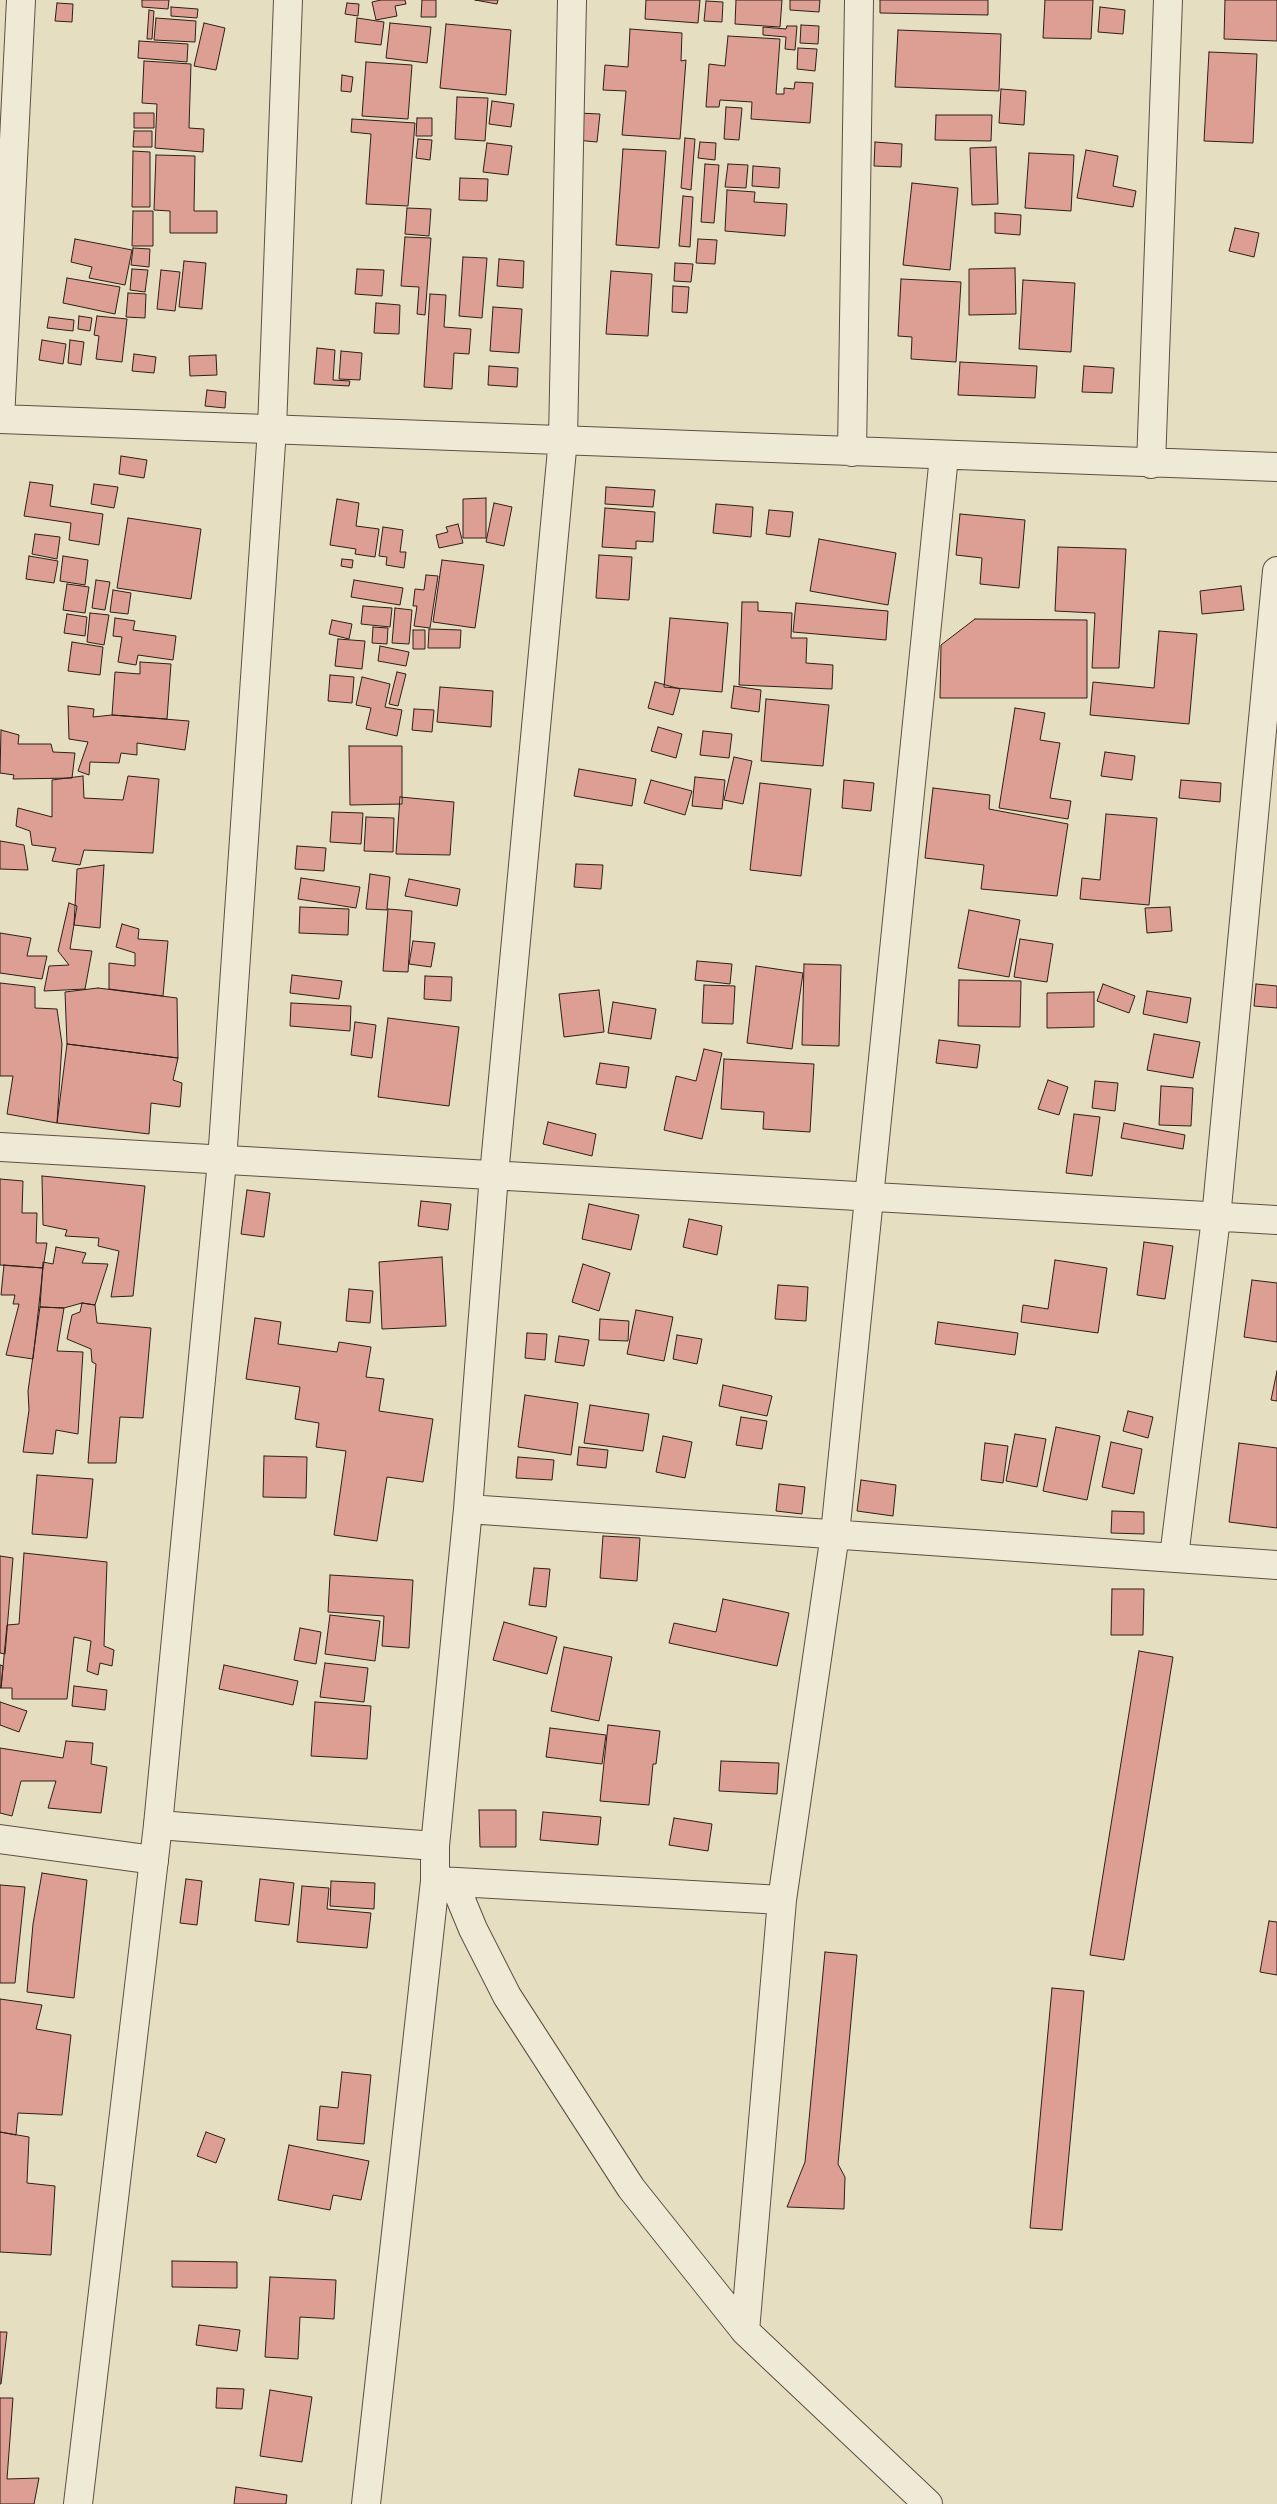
<!DOCTYPE html>
<html>
<head>
<meta charset="utf-8">
<style>
	body { margin:0 }
	canvas { display:block; background:#e6dec0 }
</style>
</head>
<body>
<canvas width="1277" height="2504"></canvas>
<script>
const context = document.querySelector('canvas').getContext('2d');
context.lineJoin = 'round';
function fillPath(path, color) {
  context.fillStyle = color;
  context.fill(path, 'evenodd');
}
function toPath(rows) {
  const path = new Path2D();
  for (const r of rows) {
    path.moveTo(r[0], r[1]);
    for (let i = 2; i < r.length; i += 2) path.lineTo(r[i], r[i + 1]);
  }
  return path;
}
function trace(path, color, width, dash) {
  context.strokeStyle = color;
  context.lineWidth = width;
  context.lineCap = dash ? 'butt' : 'round';
  context.setLineDash(dash || []);
  context.stroke(path);
}
const building = toPath([
	[142,0,169,0,168,9,142,7,142,0],
	[381,0,405,0,406,4,395,6,397,16,376,20,372,2,381,0],
	[422,0,436,0,436,17,421,17,422,0],
	[475,0,498,0,497,4,475,0],
	[646,0,700,0,698,23,645,19,646,0],
	[736,0,782,0,780,27,735,24,736,0],
	[790,0,820,0,819,12,790,10,790,0],
	[880,0,988,0,988,15,880,13,880,0],
	[1045,0,1093,0,1091,39,1043,38,1045,0],
	[1225,0,1277,0,1277,41,1224,39,1225,0],
	[706,1,723,2,722,22,704,21,706,1],
	[57,3,73,4,72,22,55,21,57,3],
	[347,3,359,4,358,16,345,14,347,3],
	[171,7,198,9,197,18,171,16,171,7],
	[1100,7,1125,10,1123,34,1098,32,1100,7],
	[149,10,154,11,152,39,147,39,149,10],
	[156,18,196,21,195,42,154,40,156,18],
	[357,18,384,22,381,45,355,42,357,18],
	[204,23,225,28,216,70,194,66,204,23],
	[390,23,431,27,427,63,386,58,390,23],
	[446,24,511,30,506,95,440,88,446,24],
	[801,25,819,26,818,44,800,43,801,25],
	[787,26,797,26,795,50,785,49,786,37,763,35,763,27,786,29,787,26],
	[630,29,682,33,681,61,686,60,680,139,622,135,626,91,603,90,605,65,628,67,630,29],
	[898,30,1001,34,999,91,895,87,898,30],
	[728,36,780,39,776,94,784,94,784,88,794,89,795,82,813,83,810,123,751,119,752,102,720,100,719,107,706,107,709,64,725,66,728,36],
	[139,41,188,44,187,62,138,58,139,41],
	[798,48,817,49,815,71,797,69,798,48],
	[1209,52,1257,54,1253,143,1204,141,1209,52],
	[144,61,191,64,189,128,204,129,203,152,155,148,157,104,142,103,144,61],
	[366,62,412,65,408,119,362,116,366,62],
	[342,75,353,77,351,92,341,91,342,75],
	[1001,89,1026,91,1024,125,999,123,1001,89],
	[457,97,488,98,485,141,455,139,457,97],
	[492,101,514,104,511,127,489,124,492,101],
	[726,107,742,108,739,140,724,139,726,107],
	[134,113,154,113,154,128,134,128,134,113],
	[578,113,600,114,597,142,576,140,578,113],
	[936,115,992,115,991,141,935,140,936,115],
	[417,118,432,118,432,136,416,136,417,118],
	[352,119,415,123,408,206,366,204,371,134,351,132,352,119],
	[134,131,152,131,152,147,133,147,134,131],
	[685,138,695,139,691,190,681,188,685,138],
	[418,139,432,140,430,160,416,158,418,139],
	[700,142,716,143,715,160,698,158,700,142],
	[875,142,902,144,901,167,874,166,875,142],
	[487,143,512,146,508,175,483,172,487,143],
	[996,147,998,204,972,205,970,148,996,147],
	[623,149,666,151,659,248,616,245,623,149],
	[1086,150,1118,156,1113,186,1136,191,1133,207,1077,198,1086,150],
	[133,151,150,152,150,207,132,207,133,151],
	[1029,153,1074,155,1071,211,1025,208,1029,153],
	[156,155,195,156,194,211,217,211,217,233,170,233,170,211,154,210,156,155],
	[705,164,719,165,714,223,701,222,705,164],
	[728,164,748,165,746,188,725,187,728,164],
	[753,166,780,168,779,188,752,186,753,166],
	[460,178,488,179,487,201,459,200,460,178],
	[912,183,958,188,950,270,903,265,912,183],
	[727,190,755,192,754,202,787,204,785,236,725,231,727,190],
	[683,196,693,197,690,247,679,246,683,196],
	[407,208,431,209,429,236,405,234,407,208],
	[133,211,153,211,153,246,132,246,133,211],
	[995,213,1021,215,1020,235,995,233,995,213],
	[1235,228,1259,233,1254,257,1229,251,1235,228],
	[405,237,431,238,425,315,417,314,419,287,401,286,405,237],
	[75,239,132,250,125,285,89,278,92,267,71,262,75,239],
	[698,239,717,240,715,264,696,263,698,239],
	[133,248,150,249,149,267,131,265,133,248],
	[463,257,487,258,482,318,459,316,463,257],
	[499,259,524,261,523,288,497,286,499,259],
	[184,261,206,263,202,309,179,307,184,261],
	[675,263,693,264,691,282,674,281,675,263],
	[1015,268,1016,314,969,315,969,269,1015,268],
	[132,269,148,270,145,292,130,290,132,269],
	[357,269,384,270,382,296,355,294,357,269],
	[161,270,180,272,175,311,157,309,161,270],
	[611,271,652,274,648,336,606,334,611,271],
	[67,278,120,287,115,314,63,303,67,278],
	[901,279,961,282,956,362,911,359,912,337,898,336,901,279],
	[1023,280,1075,283,1071,352,1019,349,1023,280],
	[673,286,689,287,687,313,672,312,673,286],
	[128,293,146,294,145,318,126,317,128,293],
	[430,294,446,295,444,327,471,329,469,354,454,353,452,389,424,387,430,294],
	[376,303,400,305,399,334,374,333,376,303],
	[493,307,522,309,519,353,490,351,493,307],
	[79,316,92,318,90,331,78,329,79,316],
	[97,316,127,319,122,362,96,359,99,336,94,335,97,316],
	[49,317,74,320,73,331,47,328,49,317],
	[42,340,66,344,63,364,39,360,42,340],
	[70,340,84,342,81,365,68,363,70,340],
	[317,348,335,350,333,380,350,381,349,386,314,384,317,348],
	[341,351,362,353,360,380,339,379,341,351],
	[134,354,156,357,154,373,132,371,134,354],
	[216,355,217,375,190,376,189,356,216,355],
	[960,362,1037,366,1035,398,958,395,960,362],
	[489,366,518,368,517,387,488,385,489,366],
	[1084,366,1114,368,1112,393,1082,392,1084,366],
	[207,390,226,392,225,408,205,406,207,390],
	[121,456,147,460,144,478,119,474,121,456],
	[30,482,53,485,50,506,103,514,99,545,69,540,71,523,24,516,30,482],
	[94,484,118,487,114,508,91,504,94,484],
	[606,487,655,490,653,507,605,504,606,487],
	[486,498,486,538,463,538,463,499,486,498],
	[337,499,359,503,356,526,379,529,375,557,355,554,356,549,330,545,337,499],
	[494,503,512,507,504,546,486,542,494,503],
	[716,504,753,507,751,537,713,533,716,504],
	[605,508,655,512,653,542,636,541,636,549,602,547,605,508],
	[769,510,793,512,790,537,766,534,769,510],
	[960,514,1025,520,1019,588,980,584,982,558,956,555,960,514],
	[128,518,201,529,191,599,117,588,128,518],
	[458,524,463,543,439,548,436,535,448,532,446,527,458,524],
	[383,527,403,530,400,552,406,552,404,568,386,565,387,557,379,556,383,527],
	[35,534,60,537,57,559,32,554,35,534],
	[819,539,896,553,888,605,810,591,819,539],
	[1058,547,1126,549,1119,668,1092,668,1095,613,1055,611,1058,547],
	[599,555,632,557,629,600,596,598,599,555],
	[29,556,58,561,54,583,26,579,29,556],
	[63,556,88,560,85,585,60,581,63,556],
	[342,559,353,560,352,568,341,566,342,559],
	[442,560,484,565,475,628,433,622,442,560],
	[426,575,438,576,430,628,414,626,417,606,413,606,415,589,424,590,426,575],
	[96,580,110,582,105,610,92,608,96,580],
	[354,580,403,588,400,605,351,597,354,580],
	[67,584,89,587,85,613,63,610,67,584],
	[1241,586,1244,610,1202,614,1200,591,1241,586],
	[113,590,131,593,128,614,110,612,113,590],
	[742,602,758,602,758,611,792,613,791,638,807,638,806,663,833,665,832,689,739,685,742,602],
	[796,603,888,611,886,640,793,632,796,603],
	[363,606,392,608,390,627,361,624,363,606],
	[395,608,412,610,409,644,392,643,395,608],
	[90,613,109,615,104,645,87,642,90,613],
	[67,614,87,617,85,636,64,633,67,614],
	[115,618,135,621,133,630,176,636,173,660,138,655,136,665,118,662,122,637,113,636,115,618],
	[670,618,728,623,722,692,664,687,670,618],
	[975,619,1087,620,1087,698,940,698,941,645,975,619],
	[332,620,352,624,349,639,329,634,332,620],
	[373,627,388,628,387,644,372,643,373,627],
	[429,629,461,630,460,648,428,648,429,629],
	[413,630,425,630,425,649,413,649,413,630],
	[1159,631,1197,634,1189,724,1090,715,1093,682,1154,688,1159,631],
	[338,639,365,641,362,669,335,666,338,639],
	[72,642,103,647,100,675,68,671,72,642],
	[380,646,409,652,406,666,378,661,380,646],
	[140,662,171,664,167,719,112,715,115,672,140,674,140,662],
	[397,672,406,674,398,706,389,704,397,672],
	[330,675,354,677,352,703,328,701,330,675],
	[362,677,390,684,385,707,402,710,397,736,366,729,371,708,356,705,362,677],
	[655,682,680,689,673,715,648,708,655,682],
	[734,686,761,690,759,712,731,708,734,686],
	[440,687,493,691,491,727,437,722,440,687],
	[766,699,829,705,823,766,761,761,766,699],
	[68,706,94,709,93,717,112,715,189,721,185,750,137,743,137,755,121,753,119,763,90,762,89,775,78,771,88,742,69,739,68,706],
	[1015,708,1045,713,1040,740,1060,743,1050,798,1071,801,1068,819,999,808,1015,708],
	[414,709,434,710,432,732,412,730,414,709],
	[658,727,682,734,676,758,651,751,658,727],
	[1,730,19,735,18,744,51,744,53,752,75,753,72,778,13,779,14,775,0,773,1,730],
	[703,731,732,734,729,758,700,755,703,731],
	[349,746,402,746,402,804,350,805,349,746],
	[1105,752,1135,756,1132,780,1101,776,1105,752],
	[734,757,752,761,743,804,724,800,734,757],
	[579,769,636,779,632,806,574,796,579,769],
	[83,776,84,798,123,800,128,776,159,779,153,853,84,850,80,865,52,861,56,848,32,845,30,831,16,826,18,808,52,817,52,780,83,776],
	[695,777,725,780,722,809,692,806,695,777],
	[651,780,692,791,685,815,644,803,651,780],
	[844,780,874,783,871,811,842,808,844,780],
	[1181,780,1221,783,1220,802,1179,798,1181,780],
	[760,783,811,789,801,876,750,870,760,783],
	[933,788,990,795,989,809,1068,824,1057,896,981,889,984,865,925,858,933,788],
	[400,797,454,802,450,855,396,854,400,797],
	[332,812,363,813,361,844,330,842,332,812],
	[1106,814,1157,818,1149,905,1080,899,1082,878,1100,880,1106,814],
	[366,817,394,818,393,852,364,851,366,817],
	[0,841,24,845,28,870,0,869,0,841],
	[297,846,326,848,324,871,295,869,297,846],
	[576,864,603,865,601,889,574,887,576,864],
	[104,865,100,928,74,925,77,869,104,865],
	[370,874,390,877,387,910,366,909,370,874],
	[301,878,360,887,356,908,298,899,301,878],
	[409,879,460,889,457,906,405,896,409,879],
	[69,903,77,906,70,949,92,951,85,989,44,991,49,966,69,965,58,951,69,903],
	[300,907,349,909,348,935,299,933,300,907],
	[1170,907,1172,931,1147,933,1145,908,1170,907],
	[388,909,412,911,408,972,383,971,388,909],
	[969,910,1020,920,1009,977,958,968,969,910],
	[122,924,139,929,138,939,168,941,163,996,109,989,109,963,135,966,135,953,116,947,122,924],
	[0,933,31,938,27,956,47,956,42,979,0,973,0,933],
	[1020,939,1053,944,1047,982,1014,977,1020,939],
	[413,941,435,943,431,967,409,964,413,941],
	[697,961,732,964,730,984,695,980,697,961],
	[804,964,841,965,839,1046,802,1045,804,964],
	[756,966,803,973,792,1049,747,1043,756,966],
	[292,975,342,981,339,999,290,993,292,975],
	[425,976,452,977,451,1001,424,999,425,976],
	[959,980,1021,981,1020,1027,958,1026,959,980],
	[0,983,35,987,35,1008,57,1009,62,1044,57,1123,7,1114,13,1076,0,1076,0,983],
	[1103,984,1135,996,1129,1013,1097,1001,1103,984],
	[1256,984,1277,986,1277,1008,1254,1006,1256,984],
	[704,985,735,986,733,1024,702,1023,704,985],
	[98,988,177,998,178,1058,67,1044,65,992,98,988],
	[599,990,604,1032,564,1037,559,994,599,990],
	[1147,991,1191,998,1187,1023,1143,1014,1147,991],
	[1094,992,1094,1027,1047,1028,1047,993,1094,992],
	[613,1002,656,1009,651,1039,608,1033,613,1002],
	[291,1003,351,1006,350,1031,290,1026,291,1003],
	[388,1018,459,1027,449,1106,378,1097,388,1018],
	[355,1022,376,1025,372,1058,351,1055,355,1022],
	[1154,1034,1200,1042,1193,1078,1147,1070,1154,1034],
	[939,1040,980,1045,977,1068,936,1063,939,1040],
	[67,1044,178,1058,173,1080,182,1083,180,1107,151,1103,149,1134,57,1123,67,1044],
	[704,1049,722,1053,702,1139,664,1130,676,1076,696,1081,704,1049],
	[724,1059,814,1064,810,1132,763,1129,764,1112,721,1109,724,1059],
	[600,1063,629,1067,626,1088,596,1084,600,1063],
	[1048,1080,1068,1087,1059,1115,1038,1109,1048,1080],
	[1095,1081,1118,1083,1115,1111,1092,1108,1095,1081],
	[1161,1086,1193,1088,1191,1126,1159,1125,1161,1086],
	[1074,1114,1100,1117,1092,1176,1066,1173,1074,1114],
	[548,1122,596,1134,592,1156,543,1144,548,1122],
	[1124,1123,1185,1135,1183,1149,1121,1138,1124,1123],
	[42,1176,145,1186,133,1296,111,1297,119,1251,98,1246,99,1238,65,1236,67,1230,43,1225,42,1176],
	[0,1179,23,1181,22,1213,37,1213,36,1243,47,1243,43,1268,0,1265,0,1179],
	[247,1190,270,1193,264,1237,241,1234,247,1190],
	[421,1201,451,1204,448,1230,418,1226,421,1201],
	[589,1204,639,1215,631,1250,582,1239,589,1204],
	[689,1219,722,1226,717,1255,683,1247,689,1219],
	[1144,1242,1173,1246,1165,1299,1137,1295,1144,1242],
	[56,1247,86,1253,82,1263,108,1264,95,1305,82,1303,64,1308,40,1307,43,1262,53,1264,56,1247],
	[442,1257,446,1326,382,1329,379,1262,442,1257],
	[1055,1260,1107,1268,1098,1333,1021,1322,1023,1305,1048,1309,1055,1260],
	[583,1264,610,1273,599,1311,572,1302,583,1264],
	[4,1265,43,1268,33,1359,6,1355,19,1304,13,1304,15,1295,1,1295,4,1265],
	[1252,1280,1277,1283,1277,1342,1244,1337,1252,1280],
	[778,1285,808,1287,806,1321,775,1319,778,1285],
	[349,1289,373,1291,370,1323,346,1321,349,1289],
	[82,1303,95,1305,97,1323,151,1328,143,1418,120,1417,116,1463,88,1463,96,1364,92,1362,91,1349,67,1339,72,1315,80,1312,82,1303],
	[40,1307,64,1308,57,1351,83,1352,78,1434,56,1430,53,1454,23,1452,29,1410,28,1391,40,1307],
	[636,1310,673,1317,664,1361,627,1354,636,1310],
	[255,1318,281,1322,278,1344,337,1352,339,1342,371,1347,366,1377,384,1379,379,1411,433,1419,423,1482,387,1477,377,1541,334,1535,346,1451,316,1447,319,1423,295,1419,300,1387,246,1379,255,1318],
	[600,1319,629,1321,628,1341,599,1340,600,1319],
	[938,1322,1018,1333,1015,1355,935,1344,938,1322],
	[527,1333,547,1334,545,1360,525,1358,527,1333],
	[677,1335,702,1339,697,1364,673,1359,677,1335],
	[559,1336,589,1340,584,1366,555,1362,559,1336],
	[1277,1371,1277,1401,1271,1400,1277,1371],
	[723,1385,772,1396,767,1416,719,1406,723,1385],
	[525,1395,578,1403,571,1455,518,1447,525,1395],
	[590,1405,649,1414,643,1451,584,1443,590,1405],
	[1128,1411,1153,1417,1148,1438,1123,1431,1128,1411],
	[741,1417,767,1421,762,1449,736,1445,741,1417],
	[1056,1427,1100,1436,1087,1500,1043,1491,1056,1427],
	[1015,1434,1046,1439,1037,1487,1006,1481,1015,1434],
	[663,1436,692,1442,685,1478,656,1472,663,1436],
	[1111,1442,1142,1449,1134,1494,1102,1487,1111,1442],
	[985,1443,1008,1446,1003,1483,981,1480,985,1443],
	[1239,1443,1277,1448,1277,1528,1229,1522,1239,1443],
	[579,1447,608,1450,606,1468,577,1465,579,1447],
	[264,1456,307,1457,306,1498,263,1497,264,1456],
	[518,1457,554,1460,552,1480,516,1478,518,1457],
	[37,1475,93,1479,87,1538,32,1534,37,1475],
	[861,1480,896,1485,893,1516,857,1511,861,1480],
	[779,1484,805,1487,802,1514,776,1511,779,1484],
	[1112,1511,1144,1512,1144,1534,1111,1533,1112,1511],
	[603,1536,640,1538,637,1581,600,1578,603,1536],
	[24,1553,107,1562,104,1646,114,1650,112,1666,100,1663,98,1675,87,1671,91,1641,74,1637,67,1699,12,1699,12,1688,1,1688,7,1625,19,1624,24,1553],
	[0,1556,13,1558,5,1654,0,1653,0,1556],
	[534,1568,550,1569,546,1607,529,1605,534,1568],
	[330,1575,413,1580,409,1648,382,1646,384,1616,328,1612,330,1575],
	[1112,1589,1144,1589,1143,1635,1111,1635,1112,1589],
	[723,1599,789,1613,777,1666,669,1643,674,1623,716,1632,723,1599],
	[330,1615,380,1621,375,1661,325,1654,330,1615],
	[504,1622,557,1637,547,1674,493,1660,504,1622],
	[300,1628,321,1632,316,1664,294,1660,300,1628],
	[564,1647,612,1657,599,1721,551,1711,564,1647],
	[1139,1651,1173,1657,1124,1960,1090,1955,1139,1651],
	[325,1663,368,1668,364,1702,320,1697,325,1663],
	[0,1665,3,1666,1,1688,0,1688,0,1665],
	[224,1665,298,1681,293,1705,219,1689,224,1665],
	[74,1686,107,1690,105,1710,72,1706,74,1686],
	[0,1702,27,1711,19,1732,0,1725,0,1702],
	[315,1702,371,1706,367,1759,311,1756,315,1702],
	[608,1725,660,1731,656,1764,653,1764,649,1805,600,1801,608,1725],
	[550,1728,606,1735,602,1764,546,1757,550,1728],
	[66,1741,93,1743,91,1764,107,1767,101,1813,48,1808,56,1781,21,1781,12,1816,0,1813,0,1748,63,1758,66,1741],
	[721,1761,779,1763,777,1794,719,1791,721,1761],
	[479,1810,516,1810,516,1847,480,1847,479,1810],
	[543,1812,601,1817,598,1845,540,1840,543,1812],
	[674,1818,712,1824,708,1851,669,1845,674,1818],
	[42,1873,87,1880,74,1998,27,1992,33,1924,42,1873],
	[186,1879,202,1881,197,1925,180,1923,186,1879],
	[260,1879,294,1883,289,1925,255,1921,260,1879],
	[331,1881,375,1883,374,1909,330,1906,331,1881],
	[0,1885,25,1887,15,1983,0,1983,0,1885],
	[302,1886,329,1888,327,1909,371,1913,367,1948,297,1942,302,1886],
	[1269,1921,1277,1922,1277,1975,1260,1972,1269,1921],
	[825,1952,857,1955,838,2164,845,2177,844,2209,787,2207,805,2162,825,1952],
	[1052,1988,1084,1991,1062,2230,1030,2228,1052,1988],
	[0,1999,42,2005,36,2029,71,2035,62,2115,18,2113,16,2135,0,2132,0,1999],
	[342,2072,371,2075,364,2144,317,2140,320,2106,338,2108,342,2072],
	[0,2132,29,2137,27,2183,55,2186,51,2255,0,2252,0,2132],
	[206,2132,225,2139,216,2163,197,2156,206,2132],
	[289,2145,369,2161,361,2200,333,2195,330,2210,278,2200,289,2145],
	[172,2261,237,2262,237,2288,172,2287,172,2261],
	[270,2277,336,2280,334,2319,300,2317,298,2359,265,2357,270,2277],
	[199,2325,240,2330,237,2351,196,2345,199,2325],
	[0,2332,7,2332,1,2384,0,2384,0,2332],
	[217,2388,244,2389,242,2409,216,2408,217,2388],
	[270,2390,312,2397,302,2462,260,2456,270,2390],
	[0,2398,13,2398,7,2479,39,2478,34,2504,0,2504,0,2398],
	[236,2487,287,2495,286,2504,234,2504,236,2487]
]);
fillPath(building, '#dd9e93');
trace(building, '#2e1f19', 1);
const minor = toPath([
	[0,419,1277,467],
	[0,419,21,0],
	[852,452,859,0],
	[1151,464,1168,0],
	[0,1147,1277,1220],
	[468,1509,1277,1565],
	[1174,1557,1216,1218,1277,571],
	[158,1825,435,1846],
	[0,1839,154,1860],
	[439,1881,782,1900],
	[454,1883,473,1929,507,1996,631,2188,745,2331,928,2504],
	[745,2331,782,1900,835,1534,944,456],
	[366,2504,435,1881,435,1846,468,1509,494,1175,563,439,572,0]
]);
const tertiary = toPath([
	[78,2504,158,1825,222,1161,272,429,288,0]
]);
trace(minor, '#5c4f43', 30);
trace(tertiary, '#5c4f43', 30);
trace(minor, '#efead6', 28);
trace(tertiary, '#efead6', 28);
</script>
</body>
</html>
